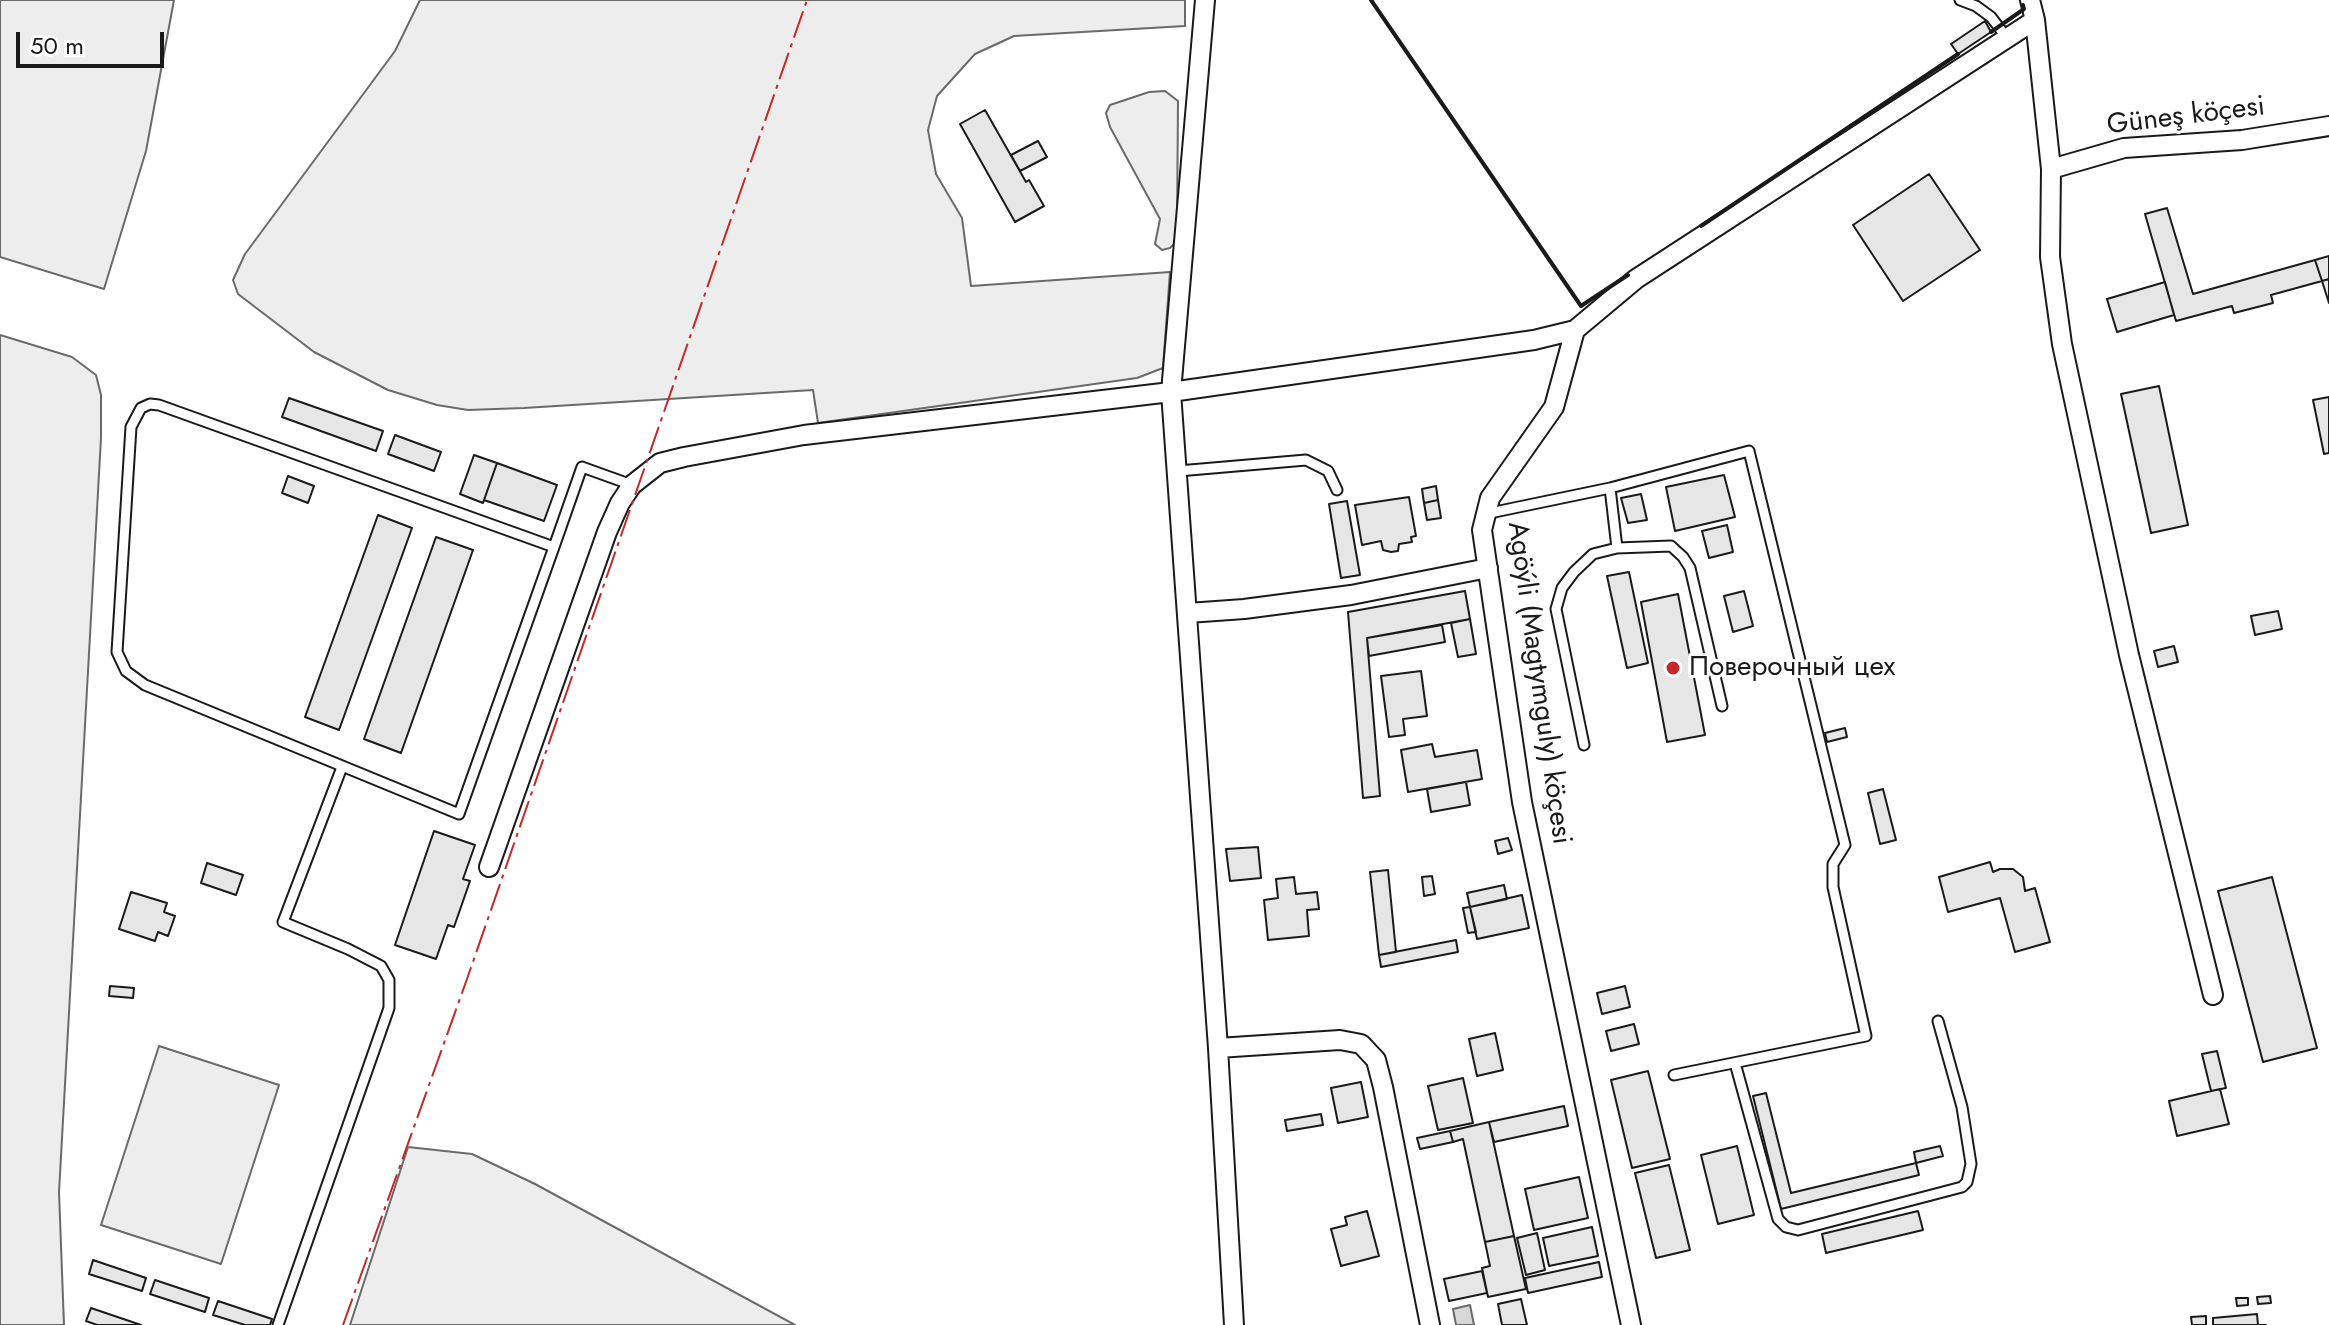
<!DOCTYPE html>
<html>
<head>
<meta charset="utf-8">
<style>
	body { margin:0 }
	#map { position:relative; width:2329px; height:1325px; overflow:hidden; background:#fff; font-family:Jost,sans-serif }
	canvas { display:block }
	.scale { position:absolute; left:16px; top:32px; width:148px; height:36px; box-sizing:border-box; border:4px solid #1a1a1a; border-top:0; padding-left:10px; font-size:24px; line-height:28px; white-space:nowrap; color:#1a1a1a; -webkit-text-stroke:6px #fff; paint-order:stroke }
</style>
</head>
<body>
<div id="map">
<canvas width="2329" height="1325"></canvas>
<div class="scale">50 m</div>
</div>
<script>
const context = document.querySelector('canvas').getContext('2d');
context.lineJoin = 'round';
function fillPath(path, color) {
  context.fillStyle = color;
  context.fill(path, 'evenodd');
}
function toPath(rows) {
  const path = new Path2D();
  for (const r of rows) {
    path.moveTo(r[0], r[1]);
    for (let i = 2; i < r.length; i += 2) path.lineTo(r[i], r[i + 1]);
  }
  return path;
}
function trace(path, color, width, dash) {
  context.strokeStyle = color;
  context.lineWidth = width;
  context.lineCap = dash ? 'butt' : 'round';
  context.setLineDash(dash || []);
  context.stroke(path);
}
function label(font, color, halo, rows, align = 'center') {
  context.font = font + ' Jost,sans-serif';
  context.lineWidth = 6;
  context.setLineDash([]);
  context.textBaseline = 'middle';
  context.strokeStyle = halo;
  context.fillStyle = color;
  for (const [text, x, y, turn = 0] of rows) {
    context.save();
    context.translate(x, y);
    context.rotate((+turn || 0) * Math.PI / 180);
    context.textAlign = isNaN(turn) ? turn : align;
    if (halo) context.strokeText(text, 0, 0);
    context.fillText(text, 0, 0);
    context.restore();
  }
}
const built = toPath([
	[0,0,174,0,146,151,104,289,0,257,0,0],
	[420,0,1185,0,1185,26,1014,36,975,54,937,96,928,130,936,174,962,218,971,286,1170,272,1163,368,1137,378,818,423,813,390,524,408,468,410,437,405,388,390,314,352,238,294,233,280,245,254,395,51,420,0],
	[1165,91,1178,101,1177,230,1176,242,1170,248,1162,250,1155,244,1160,219,1110,127,1106,113,1110,105,1149,92,1165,91],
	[0,335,72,357,96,375,101,395,101,438,59,1192,64,1325,0,1325,0,335],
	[159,1046,279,1085,221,1264,101,1225,159,1046],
	[408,1147,472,1154,535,1184,795,1325,350,1325,408,1147]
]);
fillPath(built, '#ededed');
trace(built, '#6a6a6a', 2);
const water = toPath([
	[1470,1305,1474,1325,1456,1325,1453,1309,1470,1305]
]);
fillPath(water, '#d7d7d7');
trace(water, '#6a6a6a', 2);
const building = toPath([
	[1985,21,1991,32,1958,54,1951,44,1985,21],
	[985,110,1026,182,1029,180,1044,206,1015,222,960,124,985,110],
	[1038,141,1047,157,1020,171,1011,155,1038,141],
	[1929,174,1980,250,1903,301,1853,225,1929,174],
	[2167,208,2193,294,2315,260,2322,281,2271,295,2273,303,2234,313,2232,306,2176,321,2145,214,2167,208],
	[2329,256,2329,279,2322,281,2315,260,2329,256],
	[2329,279,2329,303,2322,281,2329,279],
	[2165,282,2174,315,2117,332,2107,299,2165,282],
	[2159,386,2188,525,2151,533,2121,394,2159,386],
	[2329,397,2329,453,2324,454,2313,400,2329,397],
	[289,398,383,431,376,451,282,417,289,398],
	[395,435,441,452,434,471,388,454,395,435],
	[474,455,497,463,483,503,460,494,474,455],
	[497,463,557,485,544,521,484,500,497,463],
	[1724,475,1735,517,1675,531,1666,487,1724,475],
	[288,476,314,486,308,503,282,493,288,476],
	[1436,486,1438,500,1424,503,1422,489,1436,486],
	[1641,494,1647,520,1628,523,1621,498,1641,494],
	[1409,497,1416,536,1411,537,1412,542,1399,544,1398,551,1391,552,1383,550,1381,541,1362,545,1355,505,1409,497],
	[1438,500,1441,518,1427,520,1424,503,1438,500],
	[1347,501,1360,575,1341,578,1329,504,1347,501],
	[378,515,412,528,339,730,305,717,378,515],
	[1727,525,1733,552,1709,558,1702,531,1727,525],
	[436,537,473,550,401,753,364,739,436,537],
	[1629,572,1648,663,1627,668,1607,576,1629,572],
	[1465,591,1470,619,1367,638,1380,796,1363,798,1348,612,1465,591],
	[1744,591,1753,626,1733,632,1724,596,1744,591],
	[1678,594,1705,735,1667,742,1641,602,1678,594],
	[2278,611,2282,629,2255,635,2251,616,2278,611],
	[1470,619,1476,654,1458,657,1451,623,1470,619],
	[1442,625,1445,642,1369,656,1367,638,1442,625],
	[2174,646,2178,662,2158,667,2154,651,2174,646],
	[1421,671,1427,716,1403,719,1405,735,1389,737,1381,676,1421,671],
	[1845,728,1847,737,1827,742,1825,733,1845,728],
	[1432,744,1435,757,1477,750,1482,779,1408,792,1401,750,1432,744],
	[1466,782,1470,805,1431,812,1427,789,1466,782],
	[1883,789,1896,840,1880,844,1868,793,1883,789],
	[434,831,475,845,463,879,470,881,454,927,448,925,436,959,395,945,434,831],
	[1508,838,1512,850,1498,854,1495,841,1508,838],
	[1258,847,1261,878,1230,881,1226,849,1258,847],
	[1990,862,1993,872,2000,869,2013,869,2023,877,2025,891,2035,888,2050,942,2015,952,2000,898,1948,912,1939,877,1990,862],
	[207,863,243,875,236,895,201,883,207,863],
	[1388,870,1396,952,1379,955,1370,872,1388,870],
	[1432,876,1435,894,1424,896,1422,877,1432,876],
	[1294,877,1296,894,1317,892,1319,909,1307,910,1309,936,1268,940,1264,900,1278,898,1276,879,1294,877],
	[2272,877,2317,1048,2263,1062,2218,891,2272,877],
	[1504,885,1507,899,1470,907,1467,893,1504,885],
	[131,892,167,903,164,912,175,916,168,936,158,932,155,941,119,929,131,892],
	[1522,895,1529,928,1477,939,1470,907,1522,895],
	[1470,907,1476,932,1468,933,1463,908,1470,907],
	[1456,940,1458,952,1381,967,1379,955,1456,940],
	[110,986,134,988,133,998,109,996,110,986],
	[1625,986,1630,1007,1602,1014,1597,993,1625,986],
	[1634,1024,1639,1044,1611,1051,1606,1031,1634,1024],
	[1495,1033,1503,1070,1477,1076,1469,1039,1495,1033],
	[2217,1051,2226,1088,2211,1091,2202,1054,2217,1051],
	[1648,1071,1670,1159,1632,1168,1611,1080,1648,1071],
	[1463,1078,1473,1123,1438,1130,1428,1086,1463,1078],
	[1361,1082,1368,1117,1338,1123,1331,1088,1361,1082],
	[2220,1089,2229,1124,2177,1136,2169,1101,2220,1089],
	[1766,1093,1791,1193,1916,1163,1919,1175,1781,1209,1753,1096,1766,1093],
	[1564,1106,1568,1126,1494,1142,1489,1122,1564,1106],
	[1321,1114,1323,1125,1287,1131,1285,1120,1321,1114],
	[1489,1122,1514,1236,1485,1242,1463,1139,1453,1142,1450,1131,1489,1122],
	[1450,1131,1453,1142,1420,1149,1417,1138,1450,1131],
	[1737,1146,1754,1215,1718,1224,1701,1155,1737,1146],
	[1940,1146,1943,1156,1916,1163,1914,1152,1940,1146],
	[1669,1165,1690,1250,1656,1258,1635,1173,1669,1165],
	[1579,1177,1588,1218,1534,1230,1525,1189,1579,1177],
	[1367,1211,1379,1256,1341,1266,1331,1229,1347,1225,1345,1217,1367,1211],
	[1918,1211,1923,1230,1826,1253,1822,1234,1918,1211],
	[1592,1227,1598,1256,1549,1266,1543,1238,1592,1227],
	[1537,1233,1545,1270,1526,1275,1517,1238,1537,1233],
	[1514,1236,1526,1289,1488,1297,1482,1268,1490,1266,1485,1242,1514,1236],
	[93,1260,146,1278,142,1291,89,1274,93,1260],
	[1599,1262,1602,1277,1528,1293,1525,1278,1599,1262],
	[1482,1271,1487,1293,1449,1301,1444,1279,1482,1271],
	[155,1280,209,1298,205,1312,150,1294,155,1280],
	[2270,1296,2271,1303,2258,1304,2257,1297,2270,1296],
	[2236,1298,2248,1298,2248,1305,2237,1306,2236,1298],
	[1521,1299,1527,1325,1502,1325,1498,1304,1521,1299],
	[218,1301,272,1319,270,1325,245,1325,213,1315,218,1301],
	[91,1308,141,1325,97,1325,86,1321,91,1308],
	[2257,1314,2258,1325,2266,1325,2213,1325,2213,1318,2257,1314],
	[2206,1316,2206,1325,2192,1325,2191,1317,2206,1316]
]);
fillPath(building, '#e6e6e6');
trace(building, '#1a1a1a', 2);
const service = toPath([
	[1960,0,1976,6,1991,17,2007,38],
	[1178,471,1306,460,1328,471,1337,490],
	[1610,488,1617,548],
	[1485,514,1610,488,1749,451,1845,845,1833,864,1833,887,1866,1036,1674,1075],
	[554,547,159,405,150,404,141,408,131,427,117,652,126,671,145,685,459,814,554,547,582,467,632,485],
	[1584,745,1556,609,1562,588,1574,572,1593,554,1617,548,1671,546,1683,557,1690,568,1722,706],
	[1735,1063,1778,1219,1786,1227,1798,1230,1962,1187,1967,1182,1971,1164,1962,1107,1938,1021],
	[278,1325,389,1008,389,980,381,966,348,949,283,922,342,767]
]);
const minor = toPath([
	[1205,0,1171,392,1218,1048,1234,1325],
	[2030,0,2035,20,2051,169,2050,257,2062,344,2129,655,2213,995],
	[2051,169,2124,148,2242,140,2329,126],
	[1188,613,1244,609,1351,595,1488,568],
	[489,867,607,532,620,503,632,485,660,463,684,457,804,435,1171,392,1534,340,1575,330],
	[1218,1048,1340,1040,1361,1044,1376,1060,1383,1087,1430,1325],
	[1631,1325,1522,802,1482,530,1490,498,1554,407,1575,330,1636,279,2035,20]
]);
trace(service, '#1a1a1a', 13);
trace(minor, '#1a1a1a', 22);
trace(service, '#fff', 9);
trace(minor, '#fff', 18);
trace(toPath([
	[1371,0,1581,306,1628,275],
	[1991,32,2024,9,2023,5],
	[1701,226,1958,54]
]), '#1a1a1a', 4);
trace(toPath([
	[343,1325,467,979,807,0]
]), '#c62828', 2, [28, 6, 4, 6]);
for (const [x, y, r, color] of [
	[1673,668,8,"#c62828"]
]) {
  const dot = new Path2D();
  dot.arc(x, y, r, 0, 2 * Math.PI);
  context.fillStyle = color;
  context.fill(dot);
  trace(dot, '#fff', 3);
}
label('28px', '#1a1a1a', '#fff', [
	["Güneş köçesi",2186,117,-7],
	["Agöýli (Magtymguly) köçesi",1538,683,82]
]);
label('28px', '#1a1a1a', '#fff', [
	["Поверочный цех",1689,668]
], 'left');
</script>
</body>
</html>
